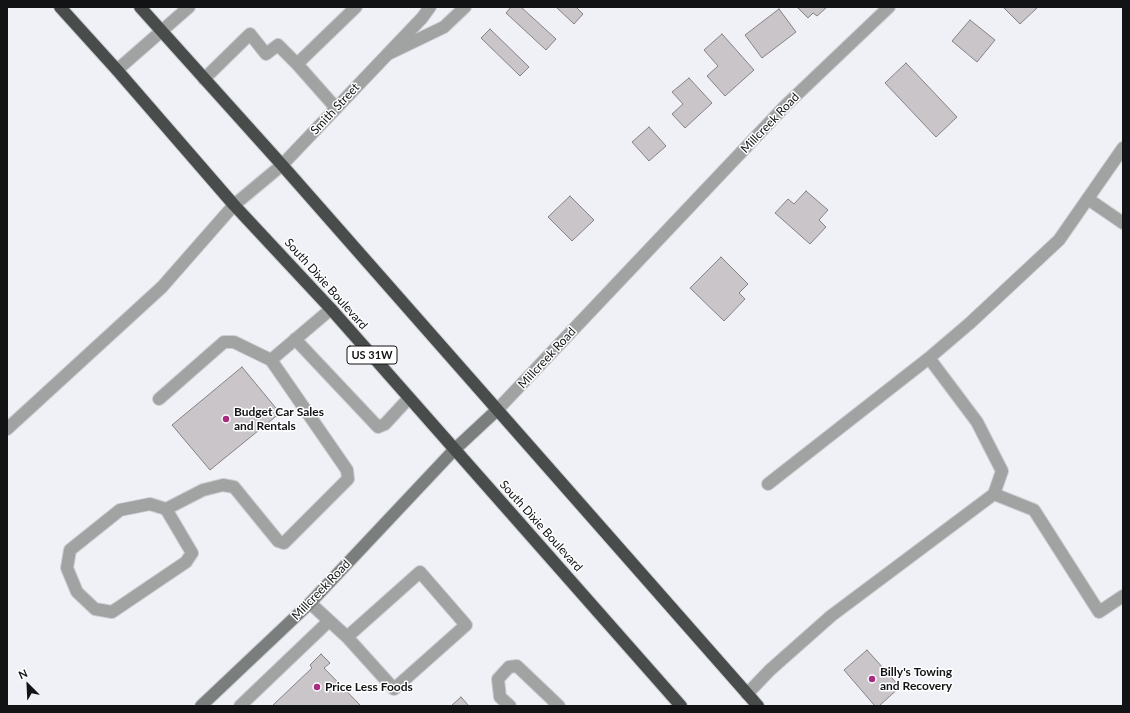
<!DOCTYPE html>
<html>
<head>
<meta charset="utf-8">
<style>
	body { margin:0 }
	#map { position:relative; width:1130px; height:713px; overflow:hidden; background:#f0f1f7; font-family:Lato,sans-serif }
	canvas { display:block }
	.frame { position:absolute; inset:0; border:8px solid #121315; pointer-events:none }
	.north { position:absolute; left:8px; top:665px; width:40px; height:40px; -webkit-text-stroke:3px #fff; paint-order:stroke; rotate:336deg; font-size:11px; font-weight:700; line-height:16px; text-align:center; color:#121315 }
	.north::after { content:''; display:block; margin:auto; width:14px; height:18px; background:#121315; clip-path:polygon(50% 0,100% 100%,50% 72%,0 100%) }
</style>
</head>
<body>
<div id="map">
<canvas width="1130" height="713"></canvas>
<div class="frame"></div>
<div class="north">N</div>
</div>
<script>
const context = document.querySelector('canvas').getContext('2d');
context.lineJoin = 'round';
function fillPath(path, color) {
  context.fillStyle = color;
  context.fill(path, 'evenodd');
}
function toPath(rows) {
  const path = new Path2D();
  for (const r of rows) {
    path.moveTo(r[0], r[1]);
    for (let i = 2; i < r.length; i += 2) path.lineTo(r[i], r[i + 1]);
  }
  return path;
}
function trace(path, color, width, dash) {
  context.strokeStyle = color;
  context.lineWidth = width;
  context.lineCap = dash ? 'butt' : 'round';
  context.setLineDash(dash || []);
  context.stroke(path);
}
function label(font, color, halo, rows, align = 'center') {
  context.font = font + ' Lato,sans-serif';
  context.lineWidth = 3;
  context.setLineDash([]);
  context.textBaseline = 'middle';
  context.strokeStyle = halo;
  context.fillStyle = color;
  for (const [text, x, y, turn = 0] of rows) {
    context.save();
    context.translate(x, y);
    context.rotate((+turn || 0) * Math.PI / 180);
    context.textAlign = isNaN(turn) ? turn : align;
    if (halo) context.strokeText(text, 0, 0);
    context.fillText(text, 0, 0);
    context.restore();
  }
}
const building = toPath([
	[511,7,521,7,556,39,546,50,506,13,511,7],
	[556,7,576,7,583,14,574,24,556,7],
	[797,7,827,7,817,16,813,13,808,18,797,7],
	[1003,7,1038,7,1020,24,1003,7],
	[779,9,796,32,762,58,745,35,779,9],
	[970,20,995,40,977,62,952,41,970,20],
	[490,29,529,67,520,76,481,38,490,29],
	[722,34,754,70,725,96,707,76,718,66,704,50,722,34],
	[906,63,957,117,936,137,885,83,906,63],
	[689,78,712,103,685,128,672,114,683,104,672,92,689,78],
	[649,127,666,146,649,161,632,142,649,127],
	[806,191,828,210,819,220,826,227,810,244,775,213,788,199,794,204,806,191],
	[570,196,594,220,572,241,548,217,570,196],
	[721,257,748,284,739,293,745,299,724,321,690,288,721,257],
	[242,367,280,413,210,470,172,425,242,367],
	[867,650,900,687,879,706,875,706,844,670,867,650],
	[321,654,330,663,324,668,361,706,272,706,312,668,310,665,321,654],
	[461,697,469,706,451,706,461,697]
]);
fillPath(building, '#cac5c9');
trace(building, '#858184', 1);
const lane = toPath([
	[388,54,444,27,465,7],
	[297,64,336,108],
	[117,70,189,7],
	[204,79,250,34,266,54,278,45,297,64,356,7],
	[295,339,378,427,385,424,409,398],
	[159,399,224,342,234,342,271,360],
	[7,429,162,287,234,205],
	[166,509,192,553,186,562,112,612,95,609,77,592,67,568,70,550,120,510,150,504,166,509,203,490,223,485,234,487,278,541,284,543,348,479,347,470,271,360,331,309],
	[310,603,347,637,394,689,466,625,420,572,347,637],
	[240,706,329,621],
	[510,706,500,697,498,679,509,667,517,666,559,706]
]);
const street = toPath([
	[1088,199,1123,223],
	[234,205,282,165,422,18,430,7],
	[929,358,977,422,1002,471,994,494],
	[497,410,786,105,889,7],
	[768,484,929,358,970,323,1059,240,1123,148],
	[747,694,770,670,831,616,994,494,1034,510,1099,612,1123,596]
]);
const secondary = toPath([
	[201,706,310,603,454,450,497,410]
]);
const highway = toPath([
	[60,7,117,70,234,205,331,309,681,706],
	[140,7,282,165,758,706]
]);
trace(lane, '#cccdd3', 14);
trace(street, '#cccdd3', 14);
trace(secondary, '#cccdd3', 14);
trace(highway, '#cccdd3', 14);
trace(lane, '#a1a3a2', 12);
trace(street, '#a1a3a2', 12);
trace(secondary, '#7a7e7c', 12);
trace(highway, '#484c4a', 12);
for (const [x, y, r, color] of [
	[226,419,4,"#a82d81"],
	[872,679,4,"#a82d81"],
	[317,687,4,"#a82d81"]
]) {
  const dot = new Path2D();
  dot.arc(x, y, r, 0, 2 * Math.PI);
  context.fillStyle = color;
  context.fill(dot);
  trace(dot, '#fff', 1.5);
}
for (const [x, y, w] of [
	[372,355,50]
]) {
  const box = new Path2D();
  box.roundRect(x - w / 2, y - 9, w, 18, 3);
  context.fillStyle = '#fff';
  context.fill(box);
  trace(box, '#121315', 1);
}
label('bold 11px', '#121315', null, [
	["US 31W",372,355]
]);
label('12px', '#121315', '#fff', [
	["Smith Street",335,109,-47],
	["Millcreek Road",770,123,-46],
	["South Dixie Boulevard",326,284,48],
	["Millcreek Road",547,358,-47],
	["South Dixie Boulevard",541,526,48],
	["Millcreek Road",321,590,-46]
]);
label('bold 12px', '#121315', '#fff', [
	["Budget Car Sales",234,412],
	["and Rentals",234,426],
	["Billy's Towing",880,672],
	["and Recovery",880,686],
	["Price Less Foods",325,687]
], 'left');
</script>
</body>
</html>
